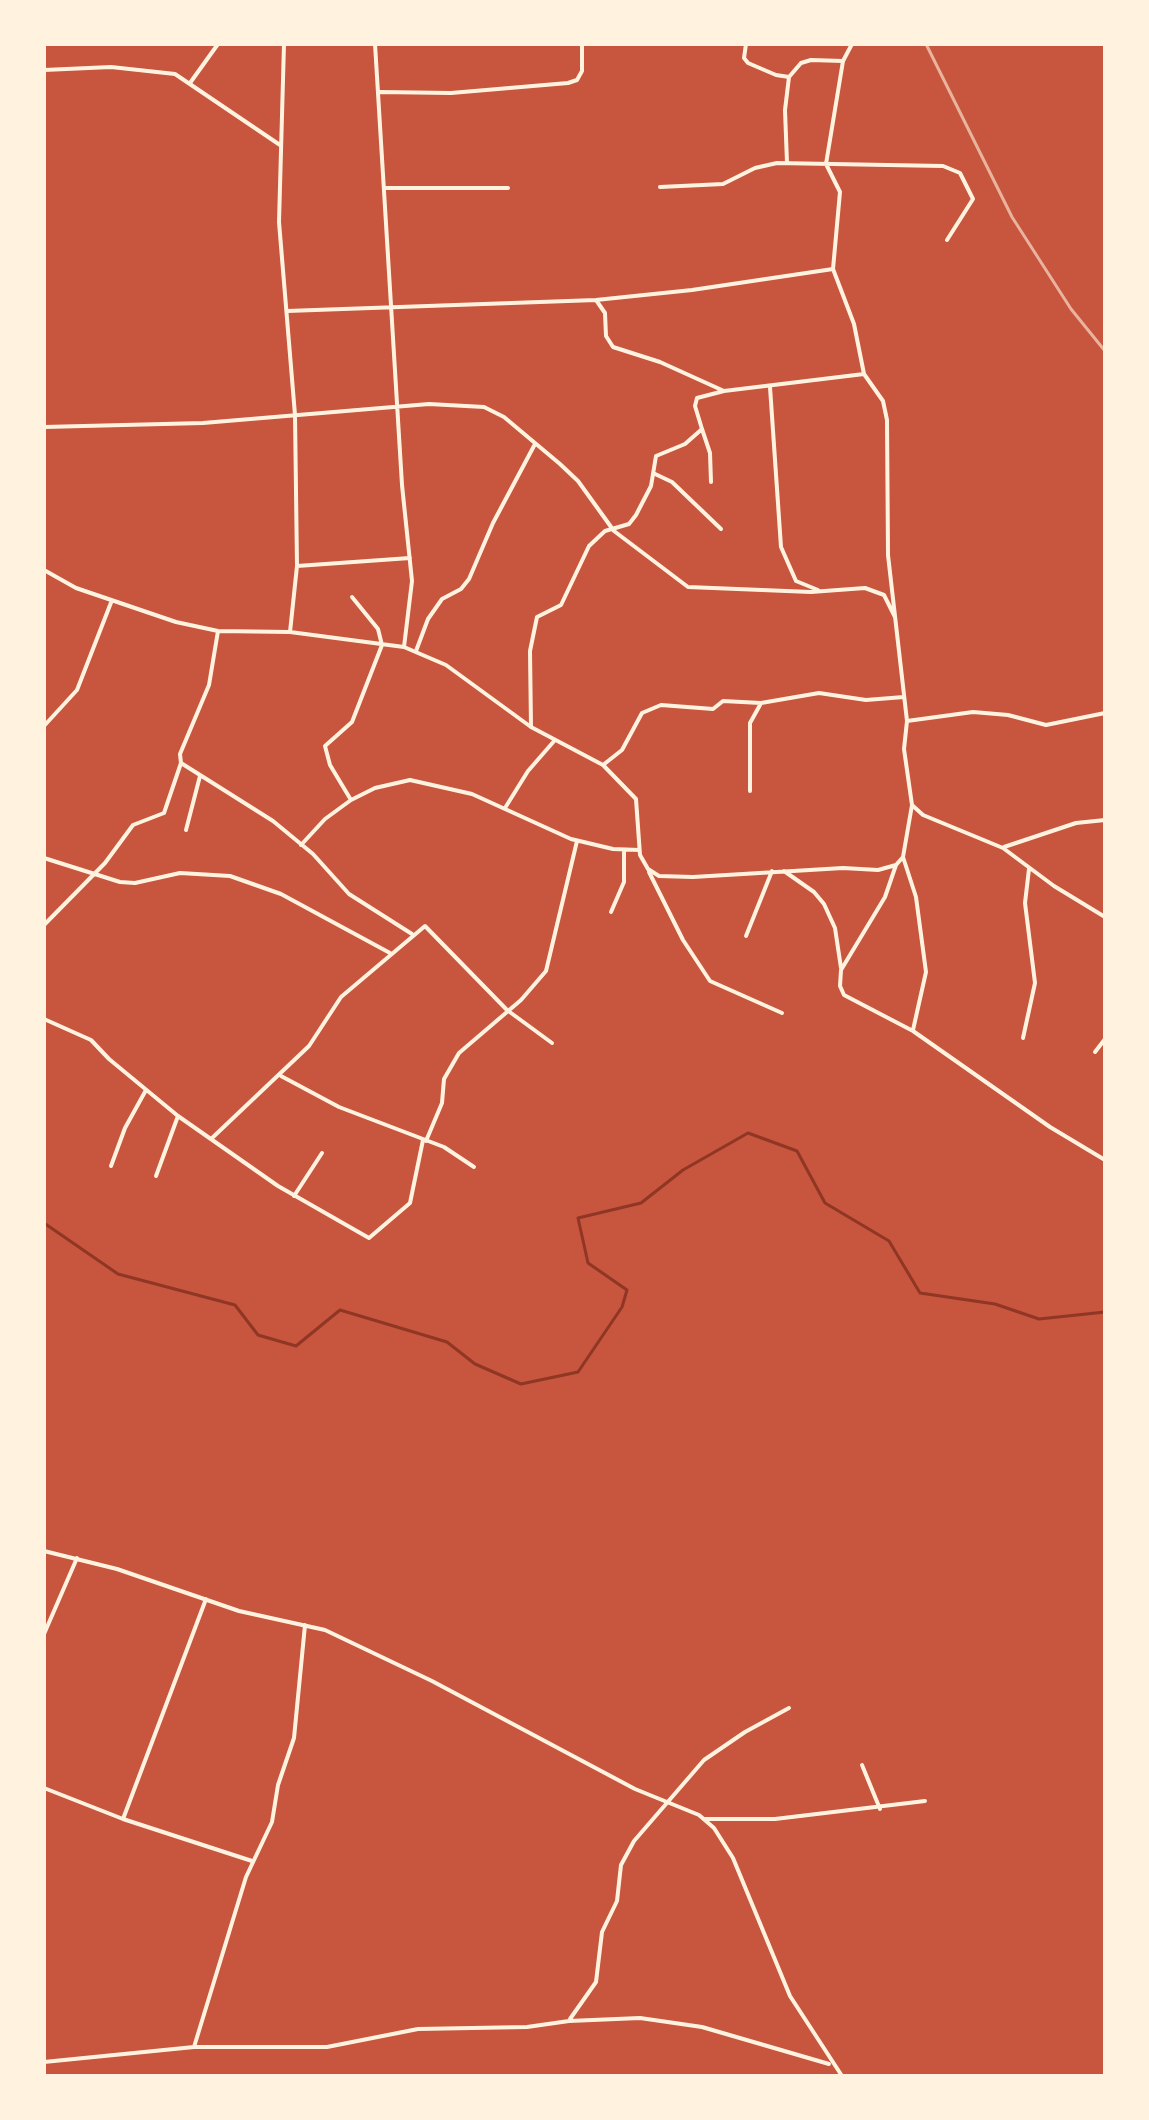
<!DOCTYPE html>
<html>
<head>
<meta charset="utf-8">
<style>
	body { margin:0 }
	#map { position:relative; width:1149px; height:2120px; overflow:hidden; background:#c8553d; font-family:Rubik,sans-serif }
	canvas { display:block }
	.frame { position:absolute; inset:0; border:46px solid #fff3e0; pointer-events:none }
</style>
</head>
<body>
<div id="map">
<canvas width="1149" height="2120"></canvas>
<div class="frame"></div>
</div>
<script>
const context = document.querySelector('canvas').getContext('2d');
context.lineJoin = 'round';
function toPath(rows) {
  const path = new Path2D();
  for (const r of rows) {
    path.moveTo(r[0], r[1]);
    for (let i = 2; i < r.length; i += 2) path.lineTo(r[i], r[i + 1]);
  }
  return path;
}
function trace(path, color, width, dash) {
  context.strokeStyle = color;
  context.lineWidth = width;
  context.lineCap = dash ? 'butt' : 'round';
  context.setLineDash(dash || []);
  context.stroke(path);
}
trace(toPath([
	[44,1223,118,1274,235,1305,258,1335,296,1346,340,1310,447,1342,475,1364,521,1384,578,1372,622,1307,627,1290,588,1263,578,1218,641,1203,683,1170,748,1133,797,1151,825,1203,889,1241,920,1293,995,1304,1039,1319,1105,1312]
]), '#8f3625', 3);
trace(toPath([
	[284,44,279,222,295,415,297,566,290,632],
	[375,44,402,485,412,581,404,647],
	[746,44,744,58,748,63,776,75,789,77],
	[852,44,843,61,826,164,840,192,833,269,854,324,864,374,883,401,887,420,888,555,907,721],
	[44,70,111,67,175,74,280,145],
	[190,83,218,44],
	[380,92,451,93,568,83,577,80,582,71,582,44],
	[787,163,785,110,789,77,801,63,811,60,843,61],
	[660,187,723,184,755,168,777,163,943,166,960,173,973,199,947,240],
	[385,188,508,188],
	[596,300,605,313,606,336,613,347,660,362,724,391,864,374],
	[287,311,596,300,692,290,833,269],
	[770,387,781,547,796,581,818,590],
	[44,427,203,423,429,404,484,407,504,417,560,464,578,481,614,531,688,587,811,592,865,588,884,595,895,617],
	[702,429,710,453,711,482],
	[653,473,672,482,721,529],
	[297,566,410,558],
	[44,570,76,588,176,622,218,631,290,632,404,647,446,665,531,727,603,765,636,799,640,855,648,869,659,876,693,877,843,868,878,870,896,865,903,857,912,805,904,749,907,721,973,712,1008,715,1046,725,1105,713],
	[218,631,209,685,180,754,181,763,273,821,313,854,349,894,412,934],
	[416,651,428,619,442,599,461,589,469,579,493,523,535,444],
	[44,726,77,690,112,600],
	[531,727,530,651,537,617,561,605,589,546,605,531,629,524,636,515,651,486,656,456,685,444,702,429,695,406,697,398,724,391],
	[603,765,622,750,642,713,661,705,713,709,723,701,761,703,819,693,866,700,904,697],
	[750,791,750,723,760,705],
	[351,800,330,765,325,746,352,722,382,645,378,629,352,597],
	[912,805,923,815,1003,848,1054,886,1105,917],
	[505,808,528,771,555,740],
	[186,830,200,776],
	[301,845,325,819,351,800,375,788,410,780,472,794,571,839,613,849,639,850],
	[1004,847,1076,823,1105,820],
	[903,857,916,897,926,972,913,1030],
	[44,858,120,882,135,883,180,873,230,876,281,894,390,953],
	[896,865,885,897,841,970,840,986,844,995,913,1031,1050,1127,1105,1160],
	[784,871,814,892,824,904,835,928,841,968],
	[649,872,683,940,710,981,782,1013],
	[611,912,624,882,624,851],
	[44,925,105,863,133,825,164,813,181,763],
	[746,936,772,871],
	[44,1019,91,1040,109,1059,178,1116,278,1186,369,1238,410,1203,423,1140],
	[1023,1038,1035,983,1025,903,1029,869],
	[1095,1052,1105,1039],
	[281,1076,339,1107,444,1147,474,1167],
	[211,1139,309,1046,341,997,425,926,507,1010,552,1043],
	[426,1141,442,1103,444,1079,459,1053,521,1000,546,971,577,841],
	[111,1166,125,1128,146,1090],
	[156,1176,178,1116],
	[294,1196,322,1153],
	[44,1551,117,1569,239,1611,325,1630,432,1681,635,1789,699,1815,714,1828,733,1858,790,1996,842,2076],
	[44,1634,77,1558],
	[862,1765,880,1809],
	[44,1788,123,1819,252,1861],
	[123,1819,206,1599],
	[705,1819,775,1819,925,1801],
	[570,2019,596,1982,602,1932,617,1901,621,1865,634,1841,704,1760,745,1732,789,1708],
	[194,2047,246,1877,272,1822,278,1785,294,1738,305,1625],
	[44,2062,194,2047,327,2047,418,2029,527,2027,569,2021,640,2018,702,2027,829,2064]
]), '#fff3e0', 4);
trace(toPath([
	[926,44,1012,217,1071,309,1105,351]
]), '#e9b49f', 3);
</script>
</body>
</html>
